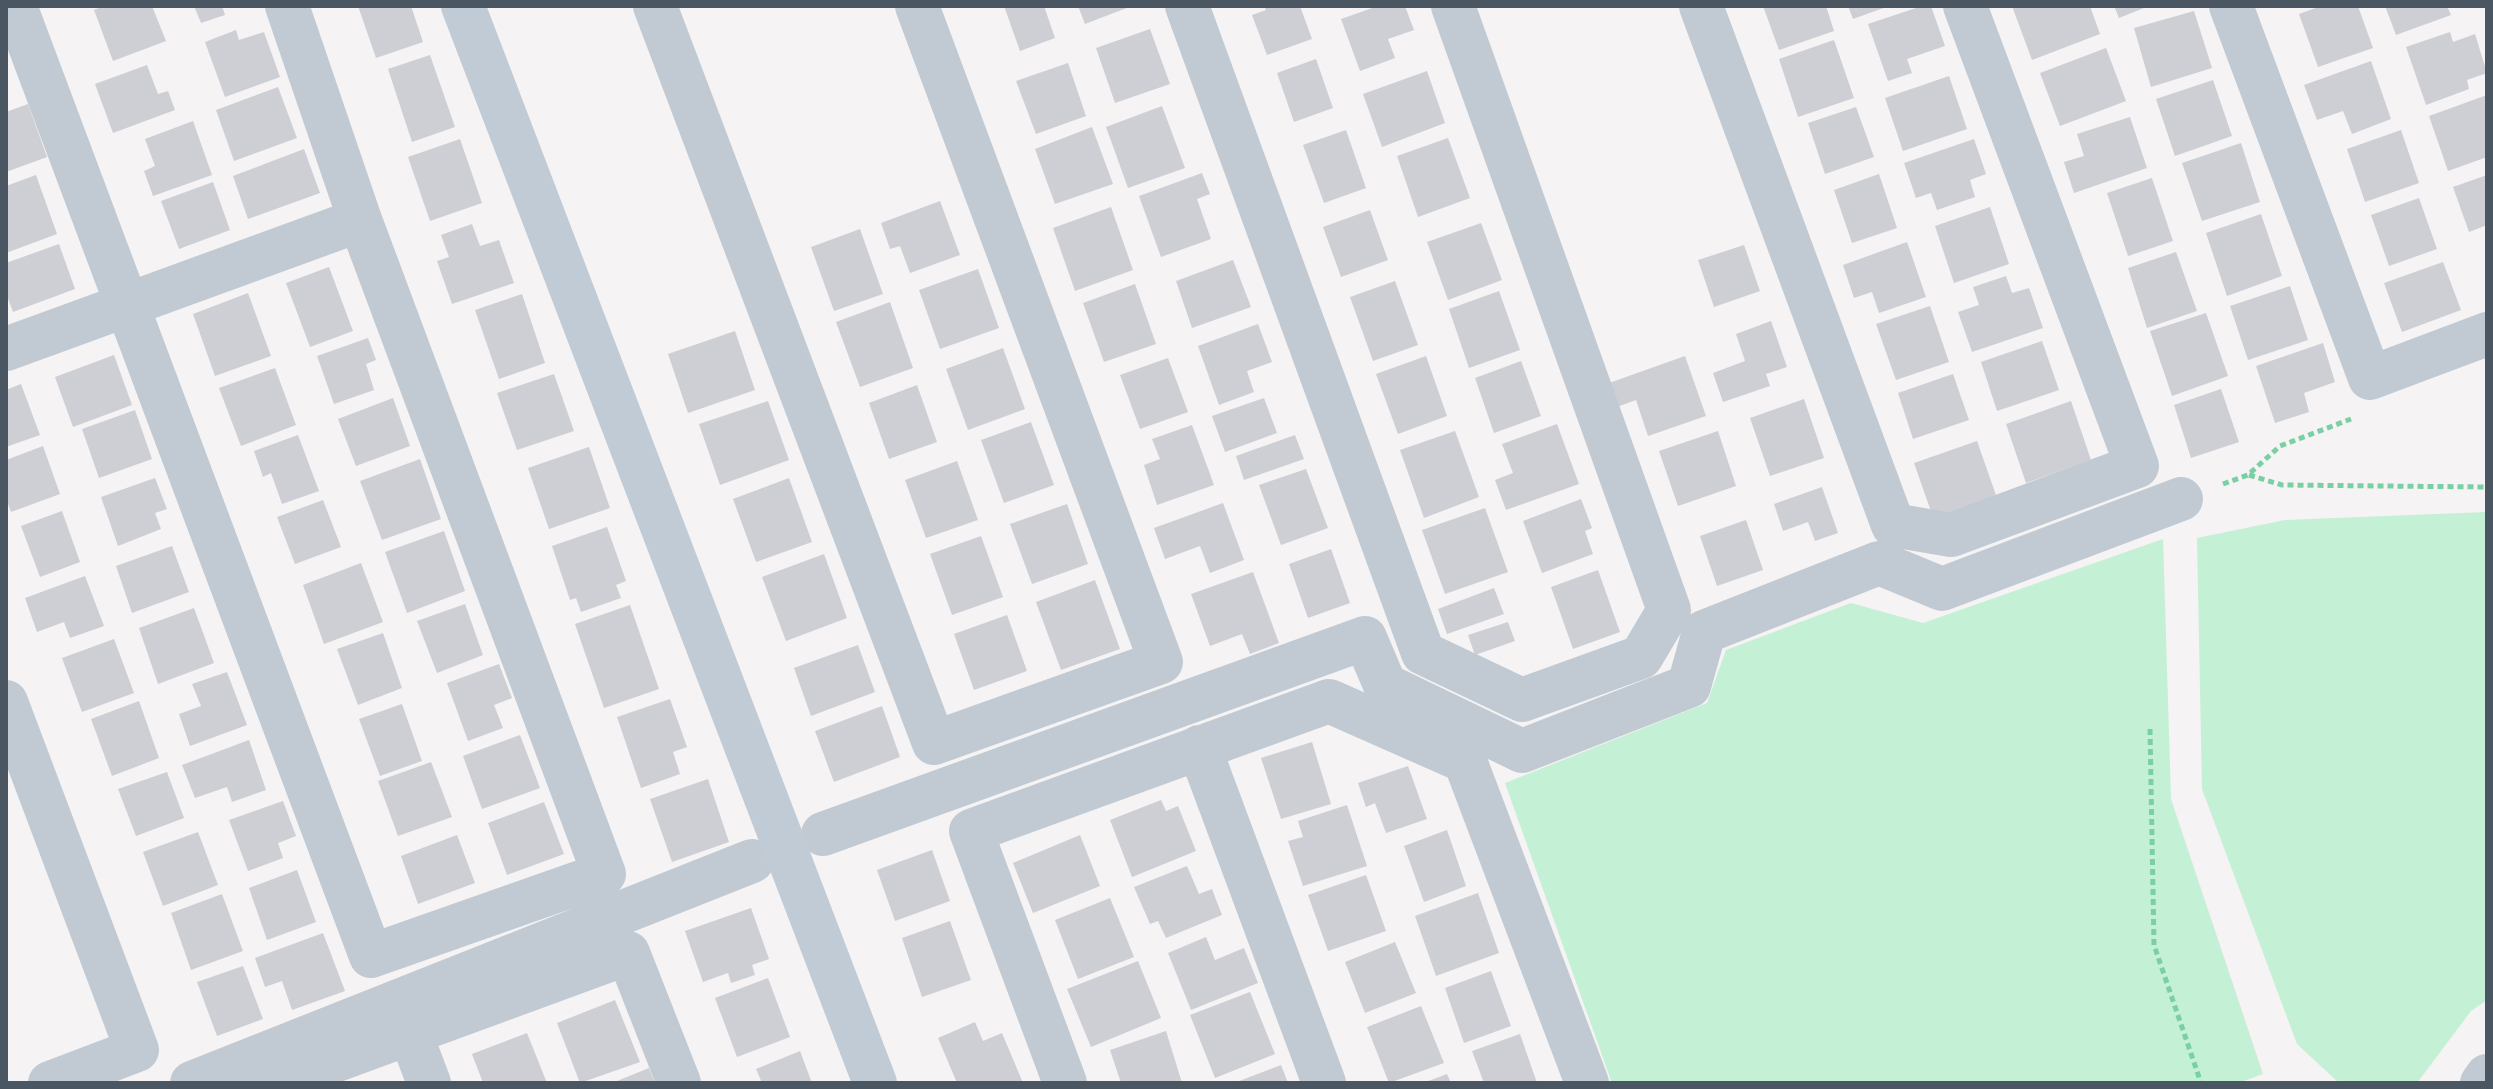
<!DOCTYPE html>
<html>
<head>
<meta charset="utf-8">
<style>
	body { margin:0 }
	#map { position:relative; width:2493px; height:1089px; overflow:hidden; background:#f5f3f3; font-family:Roboto,sans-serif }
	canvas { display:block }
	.frame { position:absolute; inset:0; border:8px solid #4a5661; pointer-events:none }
</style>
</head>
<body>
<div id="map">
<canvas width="2493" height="1089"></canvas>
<div class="frame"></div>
</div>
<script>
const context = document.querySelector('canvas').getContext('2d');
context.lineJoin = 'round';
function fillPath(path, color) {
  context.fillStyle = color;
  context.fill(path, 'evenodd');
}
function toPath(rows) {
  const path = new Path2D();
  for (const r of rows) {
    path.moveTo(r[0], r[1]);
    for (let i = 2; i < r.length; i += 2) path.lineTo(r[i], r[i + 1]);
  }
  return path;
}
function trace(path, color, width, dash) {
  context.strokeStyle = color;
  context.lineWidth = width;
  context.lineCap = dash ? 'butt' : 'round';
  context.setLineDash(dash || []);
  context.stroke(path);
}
fillPath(toPath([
	[2487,512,2487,1000,2471,1011,2417,1083,2339,1083,2297,1044,2202,789,2197,538,2285,520],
	[2163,539,2171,799,2263,1074,2238,1083,1612,1083,1505,783,1707,703,1726,650,1851,603,1923,623]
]), '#c4f0d5');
fillPath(toPath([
	[104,6,152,6,166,41,113,61,94,10],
	[194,6,222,6,225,15,201,23],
	[358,6,411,6,423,42,376,58],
	[1004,6,1044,6,1055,38,1020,51],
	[1078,6,1132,6,1085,24],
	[1264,6,1300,6,1312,39,1267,55,1252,15,1266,10],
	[1378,6,1405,6,1414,30,1388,39,1395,58,1360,71,1341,19],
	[1763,6,1826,6,1834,31,1779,50],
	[1848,6,1889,6,1853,19],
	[1922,6,1931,6,1945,46,1907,59,1912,73,1888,81,1868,24],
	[2012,6,2090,6,2100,34,2032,60],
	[2114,6,2149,6,2119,18],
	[2321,6,2358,6,2373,48,2318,67,2299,14],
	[2385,6,2447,6,2451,15,2396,35],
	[2194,11,2212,68,2151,87,2134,28],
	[1150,29,1170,84,1115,103,1096,48],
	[236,30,239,40,264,32,280,77,225,97,205,42],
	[2450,32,2453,42,2475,34,2487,73,2467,80,2469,89,2426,105,2406,47],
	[1834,40,1854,98,1798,117,1779,59],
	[2106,48,2126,101,2060,126,2040,73],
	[430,55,455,127,412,142,388,69],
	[1316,59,1333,108,1294,122,1277,73],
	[2371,61,2391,119,2352,134,2343,111,2317,120,2304,85],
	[1068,63,1086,116,1036,134,1016,81],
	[147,65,158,94,168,91,175,110,113,133,95,84],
	[1427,71,1445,123,1382,147,1363,94],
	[1949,76,1967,129,1903,151,1885,98],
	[2213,80,2232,136,2175,156,2156,99],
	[278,87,297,138,234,161,216,110],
	[2487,95,2487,157,2448,171,2429,116],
	[28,104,47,157,6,172,6,112],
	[1162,106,1185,168,1128,188,1106,127],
	[1856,107,1874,157,1825,174,1808,123],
	[2130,117,2147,168,2074,193,2064,162,2084,156,2077,134],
	[193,121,212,175,153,196,144,171,155,166,145,139],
	[1092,127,1113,184,1055,204,1035,149],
	[1346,130,1366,188,1324,203,1303,145],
	[2401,130,2419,183,2365,202,2347,149],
	[1448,138,1470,198,1418,217,1397,156],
	[460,139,482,203,430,221,408,157],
	[1974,139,1986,174,1970,180,1975,197,1937,210,1931,193,1916,198,1904,163],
	[2241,143,2260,202,2202,221,2182,163],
	[304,149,320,193,248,219,233,176],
	[1202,173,1210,194,1197,199,1211,239,1161,257,1139,196],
	[1879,174,1897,228,1852,243,1834,190],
	[36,175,57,234,6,253,6,186],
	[2487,175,2487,225,2469,232,2453,187],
	[2152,178,2173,241,2128,256,2107,193],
	[213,182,230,230,179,249,161,201],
	[2419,198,2437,249,2389,266,2371,215],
	[940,201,960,255,910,273,900,246,890,249,881,223],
	[1111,207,1133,270,1075,291,1053,228],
	[1990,207,2009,264,1954,283,1935,226],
	[1370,210,1388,260,1341,277,1323,227],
	[2261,214,2282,276,2227,296,2206,233],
	[1481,223,1502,280,1448,300,1427,242],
	[472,224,480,246,499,240,514,283,452,304,437,261,449,257,441,235],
	[860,229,883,294,834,311,811,247],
	[1907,242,1926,297,1879,313,1872,292,1854,298,1843,265],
	[59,244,75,289,13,312,6,293,6,263],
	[1744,245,1760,291,1714,307,1698,260],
	[2176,252,2197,311,2147,328,2128,268],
	[1233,260,1251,307,1192,328,1176,281],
	[2443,262,2461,310,2402,332,2384,283],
	[329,267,353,331,310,347,286,283],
	[978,269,999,328,940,349,919,290],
	[2006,276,2012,293,2029,288,2043,328,1972,352,1958,312,1979,305,1973,287],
	[1395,281,1418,345,1373,361,1350,297],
	[1135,284,1156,344,1104,362,1083,303],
	[2290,286,2308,340,2248,360,2230,306],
	[1499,291,1520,350,1469,368,1449,309],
	[248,293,271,356,215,376,193,314],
	[522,294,545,363,499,379,475,310],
	[890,302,913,368,860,387,836,322],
	[1930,306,1949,362,1896,380,1876,324],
	[2206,313,2228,376,2172,396,2150,331],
	[1771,321,1787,367,1766,374,1770,386,1723,402,1713,373,1745,361,1736,334],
	[1258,324,1272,362,1247,371,1254,392,1219,405,1198,346],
	[735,331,755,390,688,413,668,354],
	[368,338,376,360,366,364,374,390,334,404,317,356],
	[2042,341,2059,390,1997,411,1981,362],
	[2323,343,2335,382,2304,393,2309,412,2275,423,2256,366],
	[1003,348,1025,409,968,430,946,369],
	[114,355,132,405,73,427,55,377],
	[1426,356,1447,416,1398,434,1376,374],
	[1685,356,1706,416,1648,436,1636,400,1617,407,1609,383],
	[1168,358,1188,412,1140,429,1120,375],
	[1521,361,1541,416,1494,433,1475,378],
	[275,368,296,425,241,446,219,388],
	[554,374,574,431,517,450,497,393],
	[1953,374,1969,420,1913,439,1898,393],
	[21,384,40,435,6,447,6,390],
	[917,385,937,442,889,459,869,403],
	[2221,389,2239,442,2191,458,2174,405],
	[393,398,410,446,356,466,338,419],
	[1264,398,1277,433,1225,452,1212,416],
	[1804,399,1824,458,1770,476,1750,418],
	[768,401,789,460,720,485,699,424],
	[2071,401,2091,460,2026,483,2006,424],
	[135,410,152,459,99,478,82,429],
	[1031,422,1054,485,1004,503,981,440],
	[1557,424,1579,484,1506,510,1495,480,1513,473,1502,444],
	[1192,425,1214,485,1157,505,1144,465,1160,459,1152,439],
	[1455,431,1479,497,1424,518,1400,450],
	[1718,431,1736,486,1678,506,1659,451],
	[298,435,319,491,282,504,271,473,263,477,254,451],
	[1295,435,1304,459,1244,480,1236,456],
	[1977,441,1997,498,1934,520,1914,463],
	[43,446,60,494,11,512,6,498,6,460],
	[589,447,610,508,549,529,528,468],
	[420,459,441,519,382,540,360,481],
	[957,461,978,520,926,538,905,480],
	[1306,469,1328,528,1281,545,1259,485],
	[155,478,167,509,155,513,161,529,118,546,101,497],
	[789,478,812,542,756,562,733,499],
	[1822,487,1838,533,1815,541,1808,522,1783,531,1774,504],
	[1581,499,1592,528,1585,531,1593,554,1542,573,1523,521],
	[323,500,341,547,295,564,277,517],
	[1223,503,1244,560,1210,573,1200,546,1165,559,1154,528],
	[1067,504,1088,564,1032,584,1010,524],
	[1485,508,1508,572,1445,594,1422,530],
	[62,511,80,562,40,577,21,526],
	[1746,520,1763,570,1717,586,1700,536],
	[607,527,626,581,616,585,621,598,581,612,576,598,570,600,552,546],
	[444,531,465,591,407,613,385,552],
	[981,536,1003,597,952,615,930,554],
	[172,546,189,592,132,613,116,566],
	[1331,549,1350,603,1308,618,1289,564],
	[824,554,847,618,786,641,762,577],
	[361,563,383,622,324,644,303,585],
	[1598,570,1620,632,1573,649,1551,587],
	[1253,572,1279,643,1250,654,1242,634,1210,646,1191,594],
	[85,576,104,626,70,638,64,622,37,632,25,598],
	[1095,580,1120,649,1061,670,1036,602],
	[1494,588,1504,614,1447,634,1438,609],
	[465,604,483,655,437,673,417,621],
	[630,605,659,689,604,708,575,624],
	[194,608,214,663,158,684,139,628],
	[1007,615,1027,671,974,690,954,634],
	[1508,622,1515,641,1475,655,1468,635],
	[383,633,402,688,358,705,337,649],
	[114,639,134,693,82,712,62,658],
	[858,645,875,692,811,716,794,668],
	[499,664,512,698,494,705,503,728,468,741,447,683],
	[227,672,247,725,190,746,179,714,201,706,192,684],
	[670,699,687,747,673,752,680,774,641,788,617,717],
	[139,701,159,758,112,776,91,719],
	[402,704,422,761,380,776,359,719],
	[882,706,900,757,834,782,815,731],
	[520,735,540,788,482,809,463,756],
	[249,740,266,790,232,802,227,787,195,798,182,765],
	[1312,742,1331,804,1281,819,1261,758],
	[431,762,452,817,398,836,378,781],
	[1408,766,1427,819,1386,833,1375,803,1366,807,1358,783],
	[167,772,184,818,136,836,118,789],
	[708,779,729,842,672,862,650,799],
	[1161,800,1166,811,1178,806,1196,851,1132,877,1110,820],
	[283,801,296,836,278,843,283,858,248,871,229,820],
	[544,802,564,854,507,875,488,823],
	[1347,805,1367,866,1303,886,1288,841,1303,837,1298,821],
	[1447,830,1466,886,1424,902,1404,846],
	[198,832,218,885,163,906,143,852],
	[457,835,475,883,418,904,401,856],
	[1080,835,1100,886,1033,913,1013,863],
	[932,850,950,901,895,921,877,870],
	[1187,866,1199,894,1212,889,1222,915,1166,938,1158,921,1150,924,1134,887],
	[297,870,316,922,267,940,249,888],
	[1366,875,1386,931,1328,951,1308,895],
	[1478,893,1499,953,1436,976,1415,916],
	[222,894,243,951,191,970,171,913],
	[1110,898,1134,957,1078,979,1055,920],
	[751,908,769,959,752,965,755,975,731,983,728,973,703,982,685,931],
	[950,921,971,980,922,997,902,938],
	[323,933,345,991,292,1010,282,981,265,987,255,958],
	[1206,937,1215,960,1244,948,1258,983,1191,1010,1168,953],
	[1395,942,1416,993,1365,1013,1345,962],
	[1138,961,1161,1018,1091,1047,1067,989],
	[243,966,263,1019,217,1036,197,982],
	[1491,971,1511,1026,1464,1043,1445,988],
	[768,978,790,1037,737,1057,715,998],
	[1250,992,1275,1054,1215,1078,1190,1015],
	[615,1000,640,1062,580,1083,557,1023],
	[1421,1006,1444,1063,1389,1083,1367,1027],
	[975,1022,983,1041,1002,1033,1023,1083,957,1083,938,1038],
	[1166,1031,1182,1083,1121,1083,1110,1050],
	[527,1033,547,1083,483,1083,472,1054],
	[1520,1034,1537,1083,1484,1083,1472,1051],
	[800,1051,812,1083,762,1083,756,1069],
	[1281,1065,1288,1083,1234,1083],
	[649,1068,655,1083,612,1083],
	[1447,1074,1451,1083,1423,1083]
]), '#cdcfd5');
trace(toPath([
	[2249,475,2282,485,2487,487],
	[2223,484,2248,475,2280,446,2351,419],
	[2150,729,2154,945,2201,1083]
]), '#7bcfa5', 5, [6, 4]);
trace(toPath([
	[15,6,371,956,604,874,360,220,287,6],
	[655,6,934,743,1161,662,917,6],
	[1187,6,1423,653,1522,700,1641,657,1669,610,1453,6],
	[1701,6,1893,525,1951,535,2137,466,1965,6],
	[2231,6,2370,378,2487,334],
	[6,349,360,220],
	[6,702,137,1050,50,1083],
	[1199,747,1324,1083],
	[823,834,1365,638,1385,685,1522,751,1689,686,1704,632,1879,563,1942,589,2181,499],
	[410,1033,429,1083],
	[192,1083,752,861],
	[274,1083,628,953,679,1083],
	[1065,1083,971,831,1329,701,1465,761,1587,1083],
	[2482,1083,2487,1076]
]), '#c1cad2', 44);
trace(toPath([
	[463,6,875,1083]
]), '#c1cbd6', 44);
</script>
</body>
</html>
